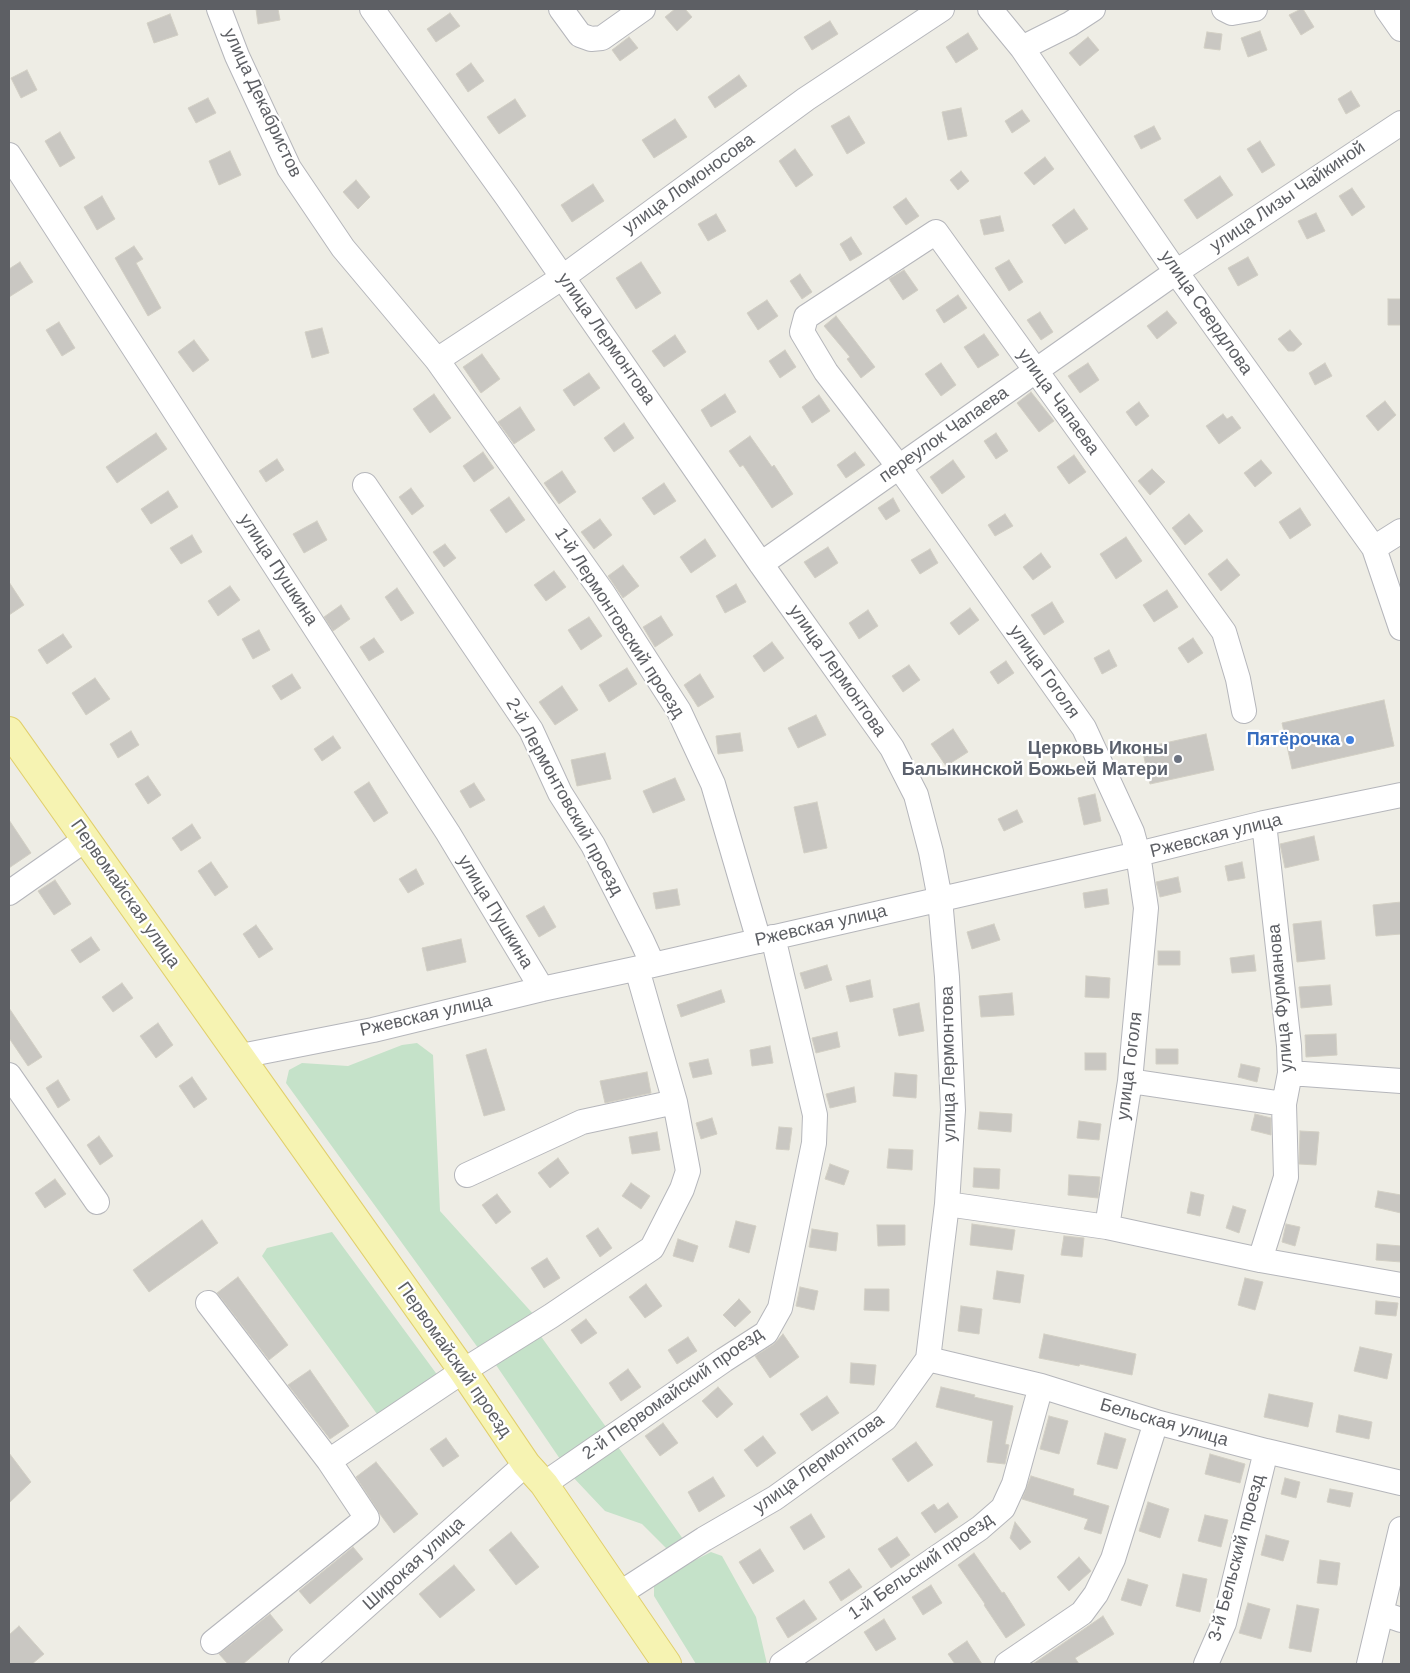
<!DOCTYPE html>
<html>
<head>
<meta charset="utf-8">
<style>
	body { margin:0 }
	#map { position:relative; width:1410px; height:1673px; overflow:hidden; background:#eeede5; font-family:Helvetica,sans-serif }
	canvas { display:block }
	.frame { position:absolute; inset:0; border:10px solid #5d5f64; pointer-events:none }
</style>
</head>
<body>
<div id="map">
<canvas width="1410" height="1673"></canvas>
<div class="frame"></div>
</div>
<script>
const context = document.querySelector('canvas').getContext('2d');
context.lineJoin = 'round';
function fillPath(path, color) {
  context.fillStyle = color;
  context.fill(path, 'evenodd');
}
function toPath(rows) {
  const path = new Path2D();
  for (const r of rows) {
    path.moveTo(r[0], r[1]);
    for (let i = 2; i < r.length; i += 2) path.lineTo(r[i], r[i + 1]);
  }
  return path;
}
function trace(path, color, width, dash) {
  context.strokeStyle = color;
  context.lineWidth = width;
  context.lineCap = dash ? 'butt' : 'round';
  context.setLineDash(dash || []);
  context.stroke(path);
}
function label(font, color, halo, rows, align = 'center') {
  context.font = font + ' Helvetica,sans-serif';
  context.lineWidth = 4.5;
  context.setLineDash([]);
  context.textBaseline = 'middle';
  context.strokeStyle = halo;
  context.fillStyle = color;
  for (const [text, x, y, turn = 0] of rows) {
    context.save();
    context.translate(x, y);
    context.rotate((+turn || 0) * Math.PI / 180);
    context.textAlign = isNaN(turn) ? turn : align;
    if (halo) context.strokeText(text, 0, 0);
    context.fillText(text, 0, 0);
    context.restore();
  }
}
fillPath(toPath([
	[417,1043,433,1055,440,1211,535,1316,481,1352,286,1083,289,1070,302,1063,348,1066,402,1045],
	[332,1232,444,1384,388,1429,262,1256,267,1248],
	[540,1335,606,1427,560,1459,496,1365],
	[616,1444,683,1539,669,1551,642,1524,605,1511,571,1475],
	[711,1552,722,1556,756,1617,767,1664,696,1664,654,1596,654,1581]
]), '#c5e2c9');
const building = toPath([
	[256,9,278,9,280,20,258,24,256,9],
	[675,9,685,9,692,17,677,31,665,17,675,9],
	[1301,9,1303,9,1314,27,1301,35,1289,15,1301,9],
	[450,13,460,26,436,42,427,29,450,13],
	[170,14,178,35,154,43,147,23,170,14],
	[830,21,838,34,812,50,804,37,830,21],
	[1260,31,1267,50,1248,57,1241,38,1260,31],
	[1207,32,1222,34,1220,50,1204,48,1207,32],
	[968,33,978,49,956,63,946,47,968,33],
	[629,37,638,48,620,61,612,50,629,37],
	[1088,37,1099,50,1080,66,1069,53,1088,37],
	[471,63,484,81,468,92,456,74,471,63],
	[27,70,37,90,21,98,11,78,27,70],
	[739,75,747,86,715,108,708,97,739,75],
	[1351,91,1360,106,1346,114,1338,99,1351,91],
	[208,98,216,113,196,123,188,108,208,98],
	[515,99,526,116,499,134,487,117,515,99],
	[961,108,967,136,948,140,942,112,961,108],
	[1022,110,1030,121,1012,133,1005,121,1022,110],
	[849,116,865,143,847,154,831,126,849,116],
	[675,119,687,137,654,158,642,140,675,119],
	[1154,126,1161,139,1141,149,1134,136,1154,126],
	[60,132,75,158,60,167,45,141,60,132],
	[1260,141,1275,165,1262,173,1247,149,1260,141],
	[795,149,813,175,796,187,779,161,795,149],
	[230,151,241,175,219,185,209,161,230,151],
	[1045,157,1054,169,1034,185,1024,173,1045,157],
	[961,171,969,181,958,190,950,180,961,171],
	[1220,176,1233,195,1197,219,1184,200,1220,176],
	[356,180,370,197,358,209,343,192,356,180],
	[593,184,604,201,572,222,561,205,593,184],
	[1352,188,1365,207,1352,216,1339,196,1352,188],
	[102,196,115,219,97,230,84,207,102,196],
	[906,198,919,216,906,225,893,207,906,198],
	[1074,209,1088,229,1065,244,1052,225,1074,209],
	[1316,213,1325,231,1307,239,1298,221,1316,213],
	[716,214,726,231,708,241,698,224,716,214],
	[1000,216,1004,231,984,235,980,220,1000,216],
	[851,237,862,254,850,261,840,244,851,237],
	[134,246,143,259,136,263,161,308,148,316,115,258,134,246],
	[1248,257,1258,275,1238,286,1228,268,1248,257],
	[1009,260,1023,282,1009,291,995,268,1009,260],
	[20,262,33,282,9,297,9,269,20,262],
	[641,262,661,293,636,309,616,278,641,262],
	[904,270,918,290,903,300,889,279,904,270],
	[800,274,812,292,802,299,790,281,800,274],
	[958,295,967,308,944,323,936,310,958,295],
	[1388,299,1401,299,1401,325,1388,325,1388,299],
	[767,300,778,316,758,330,747,313,767,300],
	[1167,311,1177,323,1157,339,1147,326,1167,311],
	[1040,312,1053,332,1041,340,1027,320,1040,312],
	[836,316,875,367,861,378,847,359,850,357,824,326,836,316],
	[59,322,75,348,62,356,46,330,59,322],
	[322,328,329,353,312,358,305,332,322,328],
	[1290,330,1302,344,1294,351,1288,351,1278,339,1290,330],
	[984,334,999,355,978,368,964,347,984,334],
	[675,335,686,352,664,367,652,351,675,335],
	[194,340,209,360,193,372,178,352,194,340],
	[785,350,796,367,780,378,769,361,785,350],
	[482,354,500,379,481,393,463,367,482,354],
	[941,363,956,385,941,396,925,374,941,363],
	[1088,363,1099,380,1080,393,1068,376,1088,363],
	[1325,363,1332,376,1315,385,1309,373,1325,363],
	[589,373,600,388,574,406,563,390,589,373],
	[1031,392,1054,421,1039,432,1017,403,1031,392],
	[434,394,451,418,430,433,413,409,434,394],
	[725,394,736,412,711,427,701,410,725,394],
	[819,395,830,411,812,423,802,407,819,395],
	[1385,401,1396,415,1378,431,1366,416,1385,401],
	[1139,402,1149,416,1136,426,1126,412,1139,402],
	[520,407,535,430,514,444,498,422,520,407],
	[1223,414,1227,419,1232,416,1241,428,1219,444,1206,426,1223,414],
	[624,423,634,438,614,452,604,438,624,423],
	[156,433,167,449,117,483,106,467,156,433],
	[996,433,1008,451,996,459,984,441,996,433],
	[750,436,772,467,774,465,793,494,772,508,743,465,740,467,729,451,750,436],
	[483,452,494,468,474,482,463,466,483,452],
	[855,452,865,465,846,478,837,465,855,452],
	[1074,455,1086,472,1069,484,1057,467,1074,455],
	[277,459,284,470,266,482,259,471,277,459],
	[953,460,965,477,942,494,930,477,953,460],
	[1261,460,1272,473,1255,487,1244,473,1261,460],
	[1152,469,1165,482,1150,495,1138,481,1152,469],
	[562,471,576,492,559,504,544,483,562,471],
	[664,483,676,501,654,515,642,498,664,483],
	[411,488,424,506,412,515,399,497,411,488],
	[168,491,178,507,151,524,141,509,168,491],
	[509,497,525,520,506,533,490,510,509,497],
	[893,498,900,511,886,520,878,508,893,498],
	[1300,508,1311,525,1290,539,1279,522,1300,508],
	[1005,514,1013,526,995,536,988,525,1005,514],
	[1189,514,1203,531,1185,545,1172,528,1189,514],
	[600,519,612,535,594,549,581,532,600,519],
	[317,521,327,540,304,553,293,534,317,521],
	[192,535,202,552,181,564,170,548,192,535],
	[1126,537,1142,561,1116,579,1100,554,1126,537],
	[705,539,716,556,691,573,680,557,705,539],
	[445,544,456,558,444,567,433,552,445,544],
	[828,547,838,563,815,578,804,562,828,547],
	[930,549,938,563,920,574,911,560,930,549],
	[1041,553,1051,567,1033,580,1023,567,1041,553],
	[1227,559,1240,575,1221,591,1208,574,1227,559],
	[623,565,639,586,623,598,608,576,623,565],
	[554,571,566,587,546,601,534,585,554,571],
	[9,582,24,605,9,615,9,582],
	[736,584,746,602,725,613,716,596,736,584],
	[230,586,240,600,218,616,208,601,230,586],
	[397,588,414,613,401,621,385,597,397,588],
	[1167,590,1178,607,1154,622,1143,605,1167,590],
	[1052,602,1064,622,1044,635,1031,615,1052,602],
	[341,605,350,619,333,631,324,617,341,605],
	[970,608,979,620,959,635,950,623,970,608],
	[868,610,878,626,859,639,849,623,868,610],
	[661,616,673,635,655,647,643,627,661,616],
	[589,617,602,636,581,650,568,630,589,617],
	[259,630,270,650,253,659,242,639,259,630],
	[63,634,72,647,47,664,38,650,63,634],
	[374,638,384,652,369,661,360,647,374,638],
	[1193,638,1203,653,1188,663,1178,648,1193,638],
	[772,642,784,658,764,672,753,656,772,642],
	[1109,650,1117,666,1102,674,1094,658,1109,650],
	[1006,661,1014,673,998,684,990,672,1006,661],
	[909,665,920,680,903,692,892,676,909,665],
	[627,668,637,684,609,702,599,685,627,668],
	[292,674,301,688,281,700,272,686,292,674],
	[700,674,714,697,698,707,684,685,700,674],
	[95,678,110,699,86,715,72,693,95,678],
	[562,686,578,710,555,725,539,702,562,686],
	[1384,700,1394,746,1292,769,1282,723,1384,700],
	[816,715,826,735,798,748,788,728,816,715],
	[953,729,968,752,946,766,931,744,953,729],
	[131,731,139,745,118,758,110,744,131,731],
	[740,733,743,751,718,754,716,736,740,733],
	[1206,734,1214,770,1150,784,1142,748,1206,734],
	[333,736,341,748,322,761,314,749,333,736],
	[605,753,611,779,577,786,571,760,605,753],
	[148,776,161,795,148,804,135,784,148,776],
	[675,778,685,800,653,813,643,791,675,778],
	[369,782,388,813,374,822,354,792,369,782],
	[474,783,485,800,470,808,460,791,474,783],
	[1095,794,1101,821,1084,825,1078,798,1095,794],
	[817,802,827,848,804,853,794,807,817,802],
	[1017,810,1023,822,1004,831,998,819,1017,810],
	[9,820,31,853,9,868,9,820],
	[192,824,201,838,181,851,172,838,192,824],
	[1314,836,1319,860,1285,868,1280,844,1314,836],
	[211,862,228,887,215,896,198,871,211,862],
	[1242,862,1245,878,1228,881,1225,866,1242,862],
	[416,869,424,884,408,893,399,879,416,869],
	[1178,877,1181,892,1160,897,1156,882,1178,877],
	[55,880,71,904,54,915,38,891,55,880],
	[677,889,680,905,656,909,653,893,677,889],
	[1107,889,1109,904,1085,908,1083,893,1107,889],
	[1401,902,1401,934,1376,936,1373,905,1401,902],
	[544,906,556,927,539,937,526,916,544,906],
	[1321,921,1325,959,1297,962,1293,924,1321,921],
	[994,924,1000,940,972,949,967,932,994,924],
	[256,925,273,949,259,958,243,934,256,925],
	[91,937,100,950,80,963,71,950,91,937],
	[461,939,466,962,427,971,422,948,461,939],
	[1158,951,1180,951,1180,965,1158,965,1158,951],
	[1254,955,1256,971,1232,973,1230,958,1254,955],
	[827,965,832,980,805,989,800,973,827,965],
	[1086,976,1110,978,1109,998,1085,997,1086,976],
	[870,980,873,997,850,1002,846,986,870,980],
	[122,983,133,998,113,1012,102,997,122,983],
	[1330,985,1332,1005,1301,1008,1299,987,1330,985],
	[721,990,725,1002,681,1017,677,1005,721,990],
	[1012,993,1014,1015,981,1017,979,996,1012,993],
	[919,1003,924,1031,899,1036,893,1009,919,1003],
	[9,1008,42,1057,28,1066,9,1038,9,1008],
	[158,1023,173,1045,156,1058,140,1036,158,1023],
	[837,1032,840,1047,816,1053,812,1038,837,1032],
	[1336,1034,1337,1055,1306,1057,1305,1035,1336,1034],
	[770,1046,773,1063,752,1066,750,1050,770,1046],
	[486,1049,505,1110,484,1116,466,1055,486,1049],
	[1156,1049,1178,1049,1178,1064,1156,1064,1156,1049],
	[1085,1053,1106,1053,1106,1070,1085,1070,1085,1053],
	[708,1059,712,1074,693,1078,689,1063,708,1059],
	[1241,1064,1260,1068,1257,1082,1238,1077,1241,1064],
	[647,1072,651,1093,605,1103,600,1081,647,1072],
	[895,1073,917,1075,916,1098,893,1096,895,1073],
	[192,1077,207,1099,194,1108,179,1086,192,1077],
	[58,1080,70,1100,58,1108,46,1088,58,1080],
	[854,1087,856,1102,830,1108,826,1094,854,1087],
	[980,1112,1012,1114,1011,1132,978,1129,980,1112],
	[1255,1114,1271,1118,1271,1135,1251,1130,1255,1114],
	[712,1118,717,1134,701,1139,696,1123,712,1118],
	[1079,1121,1101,1124,1099,1140,1077,1138,1079,1121],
	[779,1127,792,1128,789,1150,776,1149,779,1127],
	[1300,1131,1319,1132,1316,1165,1299,1164,1300,1131],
	[657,1132,660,1150,632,1154,629,1137,657,1132],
	[99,1136,113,1156,100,1165,87,1145,99,1136],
	[889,1149,913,1150,912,1170,887,1168,889,1149],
	[558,1158,569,1173,550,1188,538,1173,558,1158],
	[830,1164,849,1171,844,1185,825,1179,830,1164],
	[974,1168,1000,1169,999,1189,973,1187,974,1168],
	[1069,1175,1100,1177,1098,1198,1068,1195,1069,1175],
	[55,1179,66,1194,45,1208,35,1193,55,1179],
	[631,1183,650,1196,641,1209,622,1196,631,1183],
	[1378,1191,1401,1195,1401,1213,1375,1207,1378,1191],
	[1191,1192,1204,1195,1200,1216,1187,1213,1191,1192],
	[497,1194,511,1212,496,1224,482,1205,497,1194],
	[1233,1206,1246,1210,1239,1233,1226,1228,1233,1206],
	[202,1220,218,1243,149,1292,133,1270,202,1220],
	[736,1221,756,1226,749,1253,729,1247,736,1221],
	[972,1224,1015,1230,1012,1250,970,1245,972,1224],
	[1286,1224,1300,1227,1295,1246,1282,1242,1286,1224],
	[877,1225,905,1225,905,1245,878,1246,877,1225],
	[598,1228,612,1248,600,1257,586,1236,598,1228],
	[812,1229,838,1233,836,1251,809,1247,812,1229],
	[1064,1236,1084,1238,1082,1257,1061,1255,1064,1236],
	[678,1239,698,1246,693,1262,673,1256,678,1239],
	[1377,1244,1401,1246,1401,1262,1376,1260,1377,1244],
	[547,1258,560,1278,544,1288,531,1268,547,1258],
	[997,1271,1024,1275,1020,1303,993,1299,997,1271],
	[238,1277,288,1345,269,1360,217,1293,238,1277],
	[1245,1278,1263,1282,1255,1310,1238,1305,1245,1278],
	[646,1284,662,1306,645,1318,629,1297,646,1284],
	[800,1287,818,1291,814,1310,796,1306,800,1287],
	[865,1289,889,1289,889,1311,864,1310,865,1289],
	[739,1299,751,1312,735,1327,723,1315,739,1299],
	[1376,1301,1398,1303,1396,1316,1375,1314,1376,1301],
	[961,1306,982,1309,979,1334,958,1331,961,1306],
	[586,1319,597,1333,581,1344,571,1330,586,1319],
	[783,1334,799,1357,770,1378,755,1356,774,1344,783,1334],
	[1044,1334,1136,1354,1132,1375,1080,1364,1079,1366,1039,1358,1044,1334],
	[688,1337,697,1351,677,1364,668,1350,688,1337],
	[1360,1347,1392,1354,1387,1379,1354,1371,1360,1347],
	[851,1363,876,1365,874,1385,850,1383,851,1363],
	[628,1369,641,1387,621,1401,609,1383,628,1369],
	[310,1370,349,1426,330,1439,288,1385,310,1370],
	[718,1387,733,1404,717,1418,702,1401,718,1387],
	[941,1387,975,1395,974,1397,1013,1406,1005,1444,1009,1445,1005,1464,987,1462,993,1421,936,1407,941,1387],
	[1269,1394,1313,1403,1308,1427,1264,1417,1269,1394],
	[827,1396,839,1413,812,1431,800,1414,827,1396],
	[1339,1415,1372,1422,1369,1439,1336,1432,1339,1415],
	[1049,1416,1068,1421,1059,1454,1040,1449,1049,1416],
	[663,1423,678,1443,660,1456,645,1436,663,1423],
	[1105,1433,1126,1439,1117,1469,1097,1464,1105,1433],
	[763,1436,776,1453,757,1467,744,1450,763,1436],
	[446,1438,459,1456,443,1467,430,1449,446,1438],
	[916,1442,933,1465,908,1482,892,1459,916,1442],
	[9,1453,31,1482,9,1503,9,1453],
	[1210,1454,1245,1464,1240,1483,1205,1474,1210,1454],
	[376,1462,418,1514,394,1533,380,1514,356,1477,376,1462],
	[1031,1476,1074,1489,1073,1495,1109,1506,1101,1534,1084,1529,1088,1519,1022,1499,1031,1476],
	[713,1477,725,1496,699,1512,688,1492,713,1477],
	[1285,1478,1300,1482,1296,1498,1281,1494,1285,1478],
	[1330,1489,1353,1493,1350,1507,1327,1502,1330,1489],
	[1148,1502,1169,1509,1160,1538,1139,1531,1148,1502],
	[948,1503,958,1517,935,1533,921,1513,934,1504,938,1510,948,1503],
	[811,1514,825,1537,804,1550,790,1527,811,1514],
	[1205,1515,1228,1520,1221,1547,1198,1541,1205,1515],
	[1015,1522,1031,1542,1020,1550,1010,1538,1015,1522],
	[511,1532,539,1567,516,1585,489,1550,511,1532],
	[1266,1535,1289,1541,1283,1561,1261,1555,1266,1535],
	[897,1537,910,1555,891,1568,878,1549,897,1537],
	[353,1547,363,1559,310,1604,299,1591,353,1547],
	[760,1549,774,1571,753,1584,739,1562,760,1549],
	[974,1553,1002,1593,1004,1592,1025,1625,1006,1638,984,1605,985,1604,958,1565,974,1553],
	[1079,1557,1091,1571,1069,1591,1057,1577,1079,1557],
	[1320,1560,1340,1563,1337,1585,1317,1583,1320,1560],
	[454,1565,475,1590,440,1618,419,1594,454,1565],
	[849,1569,862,1587,841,1601,829,1582,849,1569],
	[1183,1574,1207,1579,1200,1612,1176,1606,1183,1574],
	[1128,1579,1148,1585,1141,1606,1121,1600,1128,1579],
	[931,1585,942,1603,923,1615,912,1597,931,1585],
	[804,1600,817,1619,788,1638,776,1618,804,1600],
	[1248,1603,1270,1609,1261,1639,1239,1633,1248,1603],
	[1297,1605,1319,1609,1311,1652,1289,1648,1297,1605],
	[270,1614,283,1630,243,1664,228,1664,219,1654,270,1614],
	[1103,1616,1114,1634,1075,1658,1079,1664,1033,1664,1103,1616],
	[884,1619,896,1639,876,1651,864,1632,884,1619],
	[19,1626,44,1654,32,1664,9,1664,9,1635,19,1626],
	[967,1641,982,1664,955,1664,948,1654,967,1641]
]);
fillPath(building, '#c9c7c2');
trace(building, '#d2cfc4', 1);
const minor = toPath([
	[219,9,237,56,289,168,343,248,437,360,603,593,679,711,713,784,759,941],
	[372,9,507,197,761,564,892,748,916,795,931,852,940,899,947,977,953,1110,947,1204,928,1359,885,1419,775,1498,704,1539,619,1594],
	[561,9,580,35,591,39,602,38,643,9],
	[990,9,1022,48,1176,272,1374,548,1401,628],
	[1224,9,1232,13,1255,9],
	[1387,9,1401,29],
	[1022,48,1070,24,1093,9],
	[9,155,448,833,542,989],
	[437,360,563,277,806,99,942,9],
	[365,485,531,730,560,793,593,845,642,941,653,965],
	[1374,548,1401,531],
	[761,564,1176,272,1401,123],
	[9,893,86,839],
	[241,1056,373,1030,542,989,653,965,1138,854,1264,823,1401,795],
	[1290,1073,1401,1081],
	[9,1075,97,1202],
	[1130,1081,1284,1104],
	[467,1175,582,1122,675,1102],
	[947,1204,1107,1227,1260,1260,1401,1285],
	[1107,1227,1130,1081,1146,908,1138,854,1132,832,1084,728,899,467,826,372,802,332,806,317,936,232,1224,632,1238,679,1244,711],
	[1260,1260,1286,1177,1284,1104,1290,1073,1289,1046,1264,823],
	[208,1303,329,1461,367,1518,213,1642],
	[928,1359,1041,1386,1156,1422,1266,1451,1401,1483],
	[329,1461,463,1371,551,1316,652,1248,682,1189,688,1171,675,1102,637,969],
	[544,1484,724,1360,766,1333,780,1308,814,1143,815,1115,773,937],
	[1381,1613,1401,1620],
	[301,1664,526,1464],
	[782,1664,980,1528,1003,1508,1014,1484,1041,1386],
	[1007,1664,1082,1613,1096,1594,1113,1559,1156,1422],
	[1206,1664,1224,1623,1266,1451],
	[1369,1664,1401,1529]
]);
const major = toPath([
	[9,731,463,1371,526,1464,544,1484,667,1664]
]);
trace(minor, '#b5b6bb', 26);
trace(major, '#e1cf6b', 30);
trace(minor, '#fff', 24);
trace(major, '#f6f3b2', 28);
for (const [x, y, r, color] of [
	[1350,740,5,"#3f7fe0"],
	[1178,759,5,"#6b7280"]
]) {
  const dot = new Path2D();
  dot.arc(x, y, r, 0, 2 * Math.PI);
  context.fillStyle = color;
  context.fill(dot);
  trace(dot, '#fff', 2);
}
label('18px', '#5d5f64', '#fff', [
	["улица Декабристов",262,103,65],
	["улица Ломоносова",689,184,-36],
	["улица Лизы Чайкиной",1288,197,-34],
	["улица Свердлова",1206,313,55],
	["улица Лермонтова",606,339,55],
	["улица Чапаева",1058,402,54],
	["переулок Чапаева",944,435,-35],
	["улица Пушкина",278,570,57],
	["1-й Лермонтовский проезд",619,623,57],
	["улица Лермонтова",837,671,55],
	["улица Гоголя",1044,672,55],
	["2-й Лермонтовский проезд",564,797,61],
	["Ржевская улица",1216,836,-14],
	["Первомайская улица",125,894,55],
	["улица Пушкина",495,912,59],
	["Ржевская улица",821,926,-13],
	["улица Фурманова",1281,998,-95],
	["Ржевская улица",426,1016,-13],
	["улица Лермонтова",949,1064,-91],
	["улица Гоголя",1130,1066,-83],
	["Первомайский проезд",454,1360,55],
	["2-й Первомайский проезд",673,1394,-35],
	["Бельская улица",1164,1423,16],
	["улица Лермонтова",819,1464,-36],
	["3-й Бельский проезд",1237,1558,-75],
	["Широкая улица",414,1564,-42],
	["1-й Бельский проезд",921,1567,-35]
]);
label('bold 18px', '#366cbe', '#fff', [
	["Пятёрочка",1340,740]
], 'right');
label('bold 18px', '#5b616d', '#fff', [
	["Церковь Иконы",1168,749],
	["Балыкинской Божьей Матери",1168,770]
], 'right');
</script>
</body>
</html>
